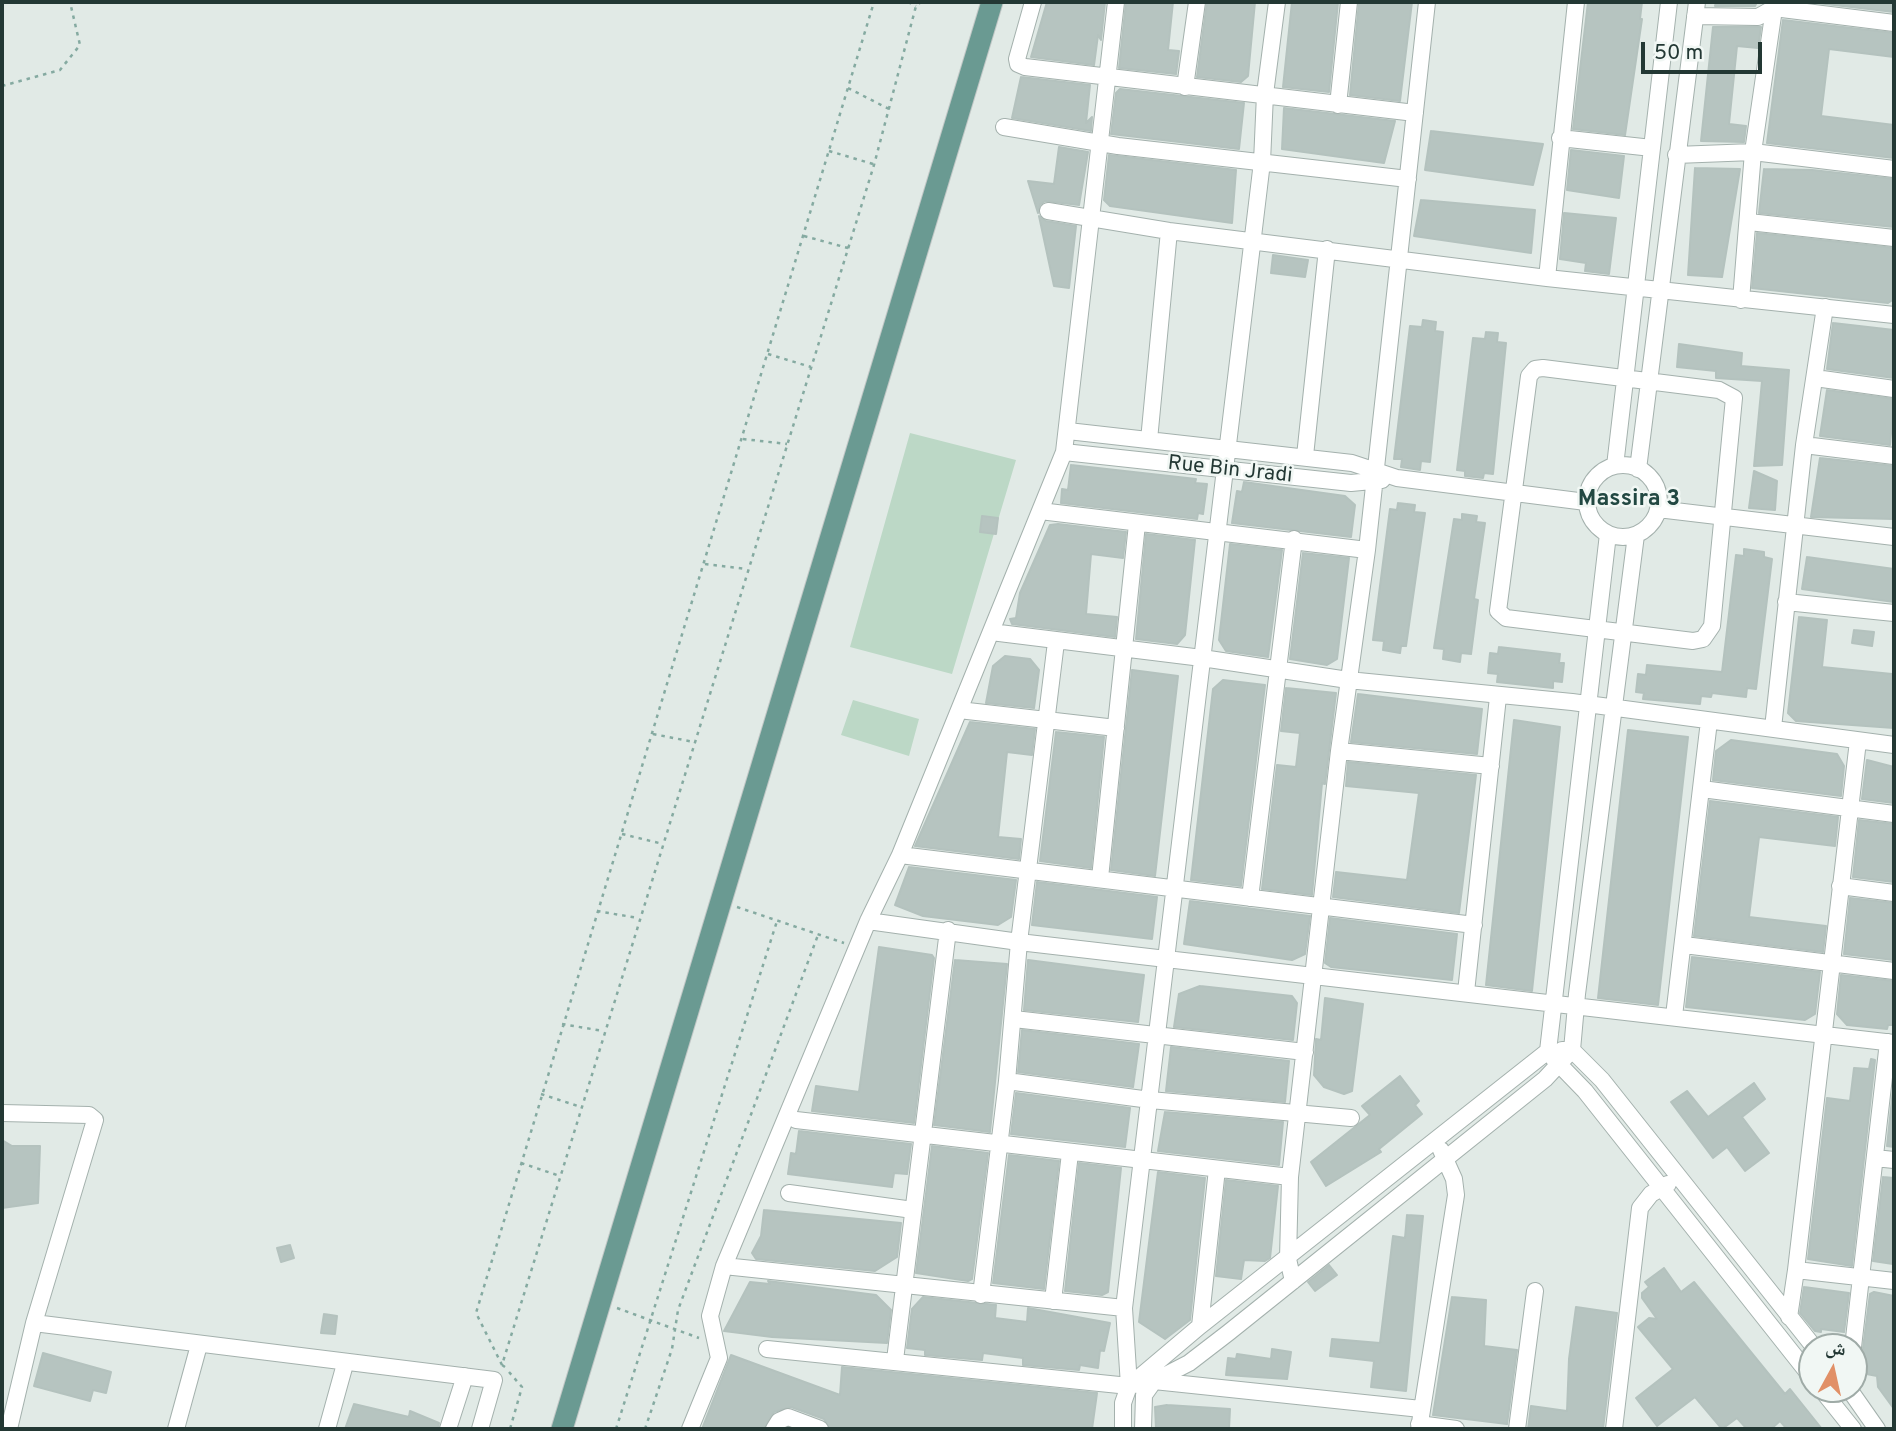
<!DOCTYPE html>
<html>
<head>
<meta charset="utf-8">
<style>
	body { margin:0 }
	#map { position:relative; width:1896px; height:1431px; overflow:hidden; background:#e1eae6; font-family:Overpass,"Noto Naskh Arabic",sans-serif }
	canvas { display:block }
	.frame { position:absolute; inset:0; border:4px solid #233834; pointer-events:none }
	.north { position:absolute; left:1798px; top:1333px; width:70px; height:70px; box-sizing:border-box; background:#f1f7f4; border:2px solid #9faba7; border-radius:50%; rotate:8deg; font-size:19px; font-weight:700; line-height:28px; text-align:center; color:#233834 }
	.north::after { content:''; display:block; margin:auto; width:24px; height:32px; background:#e19067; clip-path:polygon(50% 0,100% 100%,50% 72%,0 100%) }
	.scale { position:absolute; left:1641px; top:42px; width:121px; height:32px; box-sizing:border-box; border:4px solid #233834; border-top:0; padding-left:9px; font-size:21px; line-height:24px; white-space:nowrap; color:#233834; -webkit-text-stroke:5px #f1f7f4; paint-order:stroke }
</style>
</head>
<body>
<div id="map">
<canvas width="1896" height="1431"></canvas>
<div class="frame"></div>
<div class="north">ش</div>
<div class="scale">50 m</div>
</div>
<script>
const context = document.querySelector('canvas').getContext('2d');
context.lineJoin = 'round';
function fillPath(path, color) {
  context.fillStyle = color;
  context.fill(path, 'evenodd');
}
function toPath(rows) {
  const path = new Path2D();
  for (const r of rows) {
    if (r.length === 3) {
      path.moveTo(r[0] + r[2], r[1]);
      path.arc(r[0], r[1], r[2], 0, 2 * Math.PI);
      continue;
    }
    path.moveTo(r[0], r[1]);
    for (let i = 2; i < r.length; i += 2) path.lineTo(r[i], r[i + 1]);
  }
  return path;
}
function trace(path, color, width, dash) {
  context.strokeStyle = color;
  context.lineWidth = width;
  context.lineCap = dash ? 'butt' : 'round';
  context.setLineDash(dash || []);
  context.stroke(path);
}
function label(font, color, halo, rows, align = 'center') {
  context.font = font + ' Overpass,sans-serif';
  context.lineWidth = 5;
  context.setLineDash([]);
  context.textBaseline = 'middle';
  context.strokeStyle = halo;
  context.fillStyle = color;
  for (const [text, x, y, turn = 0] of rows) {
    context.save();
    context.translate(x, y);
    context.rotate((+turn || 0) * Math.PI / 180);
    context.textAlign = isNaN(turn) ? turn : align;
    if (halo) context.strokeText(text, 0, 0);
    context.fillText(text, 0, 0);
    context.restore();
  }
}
fillPath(toPath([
	[910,433,1016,460,952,674,850,647],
	[853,700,919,719,909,756,841,735]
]), '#bcd8c6');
const building = toPath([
	[1047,2,1105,2,1101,40,1098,35,1094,65,1031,57,1047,2],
	[1126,2,1173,2,1168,50,1179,51,1176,74,1119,68,1126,2],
	[1207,2,1255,2,1248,76,1241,82,1197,77,1207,2],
	[1292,2,1338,2,1329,92,1283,87,1292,2],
	[1359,2,1412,2,1400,101,1350,95,1359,2],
	[1588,2,1642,2,1640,19,1642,19,1625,135,1573,129,1588,2],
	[1716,2,1757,2,1755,6,1715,6,1716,2],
	[1809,2,1894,2,1894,12,1809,2],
	[1783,20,1894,33,1894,57,1829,49,1821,116,1894,125,1894,158,1767,143,1783,20],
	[1713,27,1761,27,1758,48,1737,46,1729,124,1746,126,1744,142,1701,141,1713,27],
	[1021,77,1090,85,1086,123,1092,117,1091,131,1012,118,1021,77],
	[1120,89,1244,103,1239,149,1111,134,1116,93,1120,89],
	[1284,108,1395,121,1384,163,1282,149,1284,108],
	[1431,131,1543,144,1533,185,1425,170,1431,131],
	[1059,147,1088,152,1079,205,1045,201,1040,205,1038,213,1028,181,1054,184,1059,147],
	[1571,150,1624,156,1619,198,1567,190,1571,150],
	[1109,155,1236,170,1232,223,1110,206,1104,200,1109,155],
	[1695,168,1740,169,1722,277,1688,275,1695,168],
	[1764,169,1812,170,1894,179,1894,227,1759,213,1764,169],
	[1421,200,1535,210,1531,253,1414,236,1421,200],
	[1564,213,1616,218,1609,274,1585,271,1586,263,1560,259,1564,213],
	[1039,216,1046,221,1076,226,1069,288,1054,286,1039,216],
	[1757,233,1894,248,1894,299,1888,303,1752,288,1757,233],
	[1273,255,1308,260,1305,277,1271,273,1273,255],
	[1423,320,1436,322,1435,331,1443,332,1430,462,1421,461,1420,470,1401,467,1402,459,1394,459,1410,326,1422,327,1423,320],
	[1833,323,1894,330,1894,378,1827,369,1833,323],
	[1486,332,1498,333,1497,342,1506,343,1493,474,1484,473,1483,478,1465,476,1465,471,1457,470,1473,338,1485,339,1486,332],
	[1679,344,1742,353,1741,366,1789,370,1782,465,1754,466,1762,381,1716,378,1716,371,1677,367,1679,344],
	[1827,390,1894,399,1890,445,1820,436,1827,390],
	[1820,458,1894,466,1894,519,1811,517,1820,458],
	[1071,465,1196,479,1195,483,1207,484,1203,514,1198,513,1197,519,1061,503,1062,489,1068,490,1071,465],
	[1754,471,1777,481,1775,510,1749,508,1754,471],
	[1244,482,1345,496,1355,505,1351,537,1232,523,1237,491,1242,492,1244,482],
	[1398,503,1415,505,1414,512,1425,513,1406,646,1401,646,1400,653,1383,650,1384,641,1373,640,1390,509,1397,510,1398,503],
	[1462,514,1477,516,1476,522,1485,523,1474,599,1478,600,1471,654,1461,653,1460,662,1443,659,1444,649,1434,648,1454,519,1462,520,1462,514],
	[982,516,998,518,996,534,980,532,982,516],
	[1058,524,1126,532,1123,558,1091,554,1086,614,1117,617,1115,637,1012,624,1010,619,1016,618,1020,593,1050,525,1058,524],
	[1146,534,1195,540,1185,635,1177,644,1136,639,1146,534],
	[1230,544,1282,550,1268,657,1226,651,1219,640,1230,544],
	[1744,549,1764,552,1764,557,1772,559,1756,689,1747,688,1746,697,1712,693,1711,697,1701,696,1700,704,1643,699,1644,693,1636,692,1638,674,1646,675,1647,665,1722,672,1736,555,1744,556,1744,549],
	[1303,553,1349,558,1337,659,1327,665,1290,659,1303,553],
	[1807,557,1894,569,1894,602,1802,589,1807,557],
	[1799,617,1827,620,1822,667,1892,674,1894,728,1796,721,1788,713,1799,617],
	[1854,630,1874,632,1872,646,1852,643,1854,630],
	[1499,647,1560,654,1559,663,1564,663,1562,682,1553,681,1553,688,1497,682,1498,674,1488,673,1490,653,1498,654,1499,647],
	[1005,656,1030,659,1039,670,1034,708,986,703,993,666,1005,656],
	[1132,670,1178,676,1155,876,1111,870,1132,670],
	[1223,680,1265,685,1241,886,1191,880,1213,689,1223,680],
	[1286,688,1336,693,1325,784,1322,783,1312,895,1262,889,1277,765,1296,767,1300,733,1281,731,1286,688],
	[1358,694,1482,709,1477,754,1351,742,1358,694],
	[1514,720,1560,727,1532,991,1486,985,1514,720],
	[970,722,1035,729,1032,755,1007,752,998,837,1021,839,1019,859,915,846,970,722],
	[1628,730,1688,737,1658,1005,1598,998,1628,730],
	[1056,732,1104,737,1091,868,1040,861,1056,732],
	[1731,740,1837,754,1844,766,1841,796,1713,780,1716,751,1731,740],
	[1867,760,1894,767,1894,803,1862,799,1867,760],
	[1348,762,1476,775,1459,913,1333,897,1336,872,1407,880,1419,793,1346,786,1348,762],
	[1710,801,1838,817,1835,846,1759,837,1749,917,1826,926,1823,952,1694,936,1710,801],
	[1859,820,1894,824,1894,882,1853,877,1859,820],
	[909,867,1016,880,1011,917,998,925,923,916,895,905,909,867],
	[1037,882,1157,897,1152,939,1032,925,1037,882],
	[1850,898,1894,903,1894,960,1844,954,1850,898],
	[1190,901,1310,916,1305,954,1292,960,1184,944,1190,901],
	[1330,918,1457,934,1452,980,1331,967,1325,963,1330,918],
	[879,947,932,955,934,958,914,1123,812,1111,816,1086,859,1092,879,947],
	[1692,957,1820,972,1815,1014,1805,1020,1686,1007,1692,957],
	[955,960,1007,964,990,1132,934,1125,955,960],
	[1028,960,1144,975,1138,1022,1024,1010,1028,960],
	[1841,975,1894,981,1894,1025,1888,1025,1887,1029,1847,1025,1837,1014,1841,975],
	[1200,986,1292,996,1297,1003,1293,1040,1174,1027,1179,994,1200,986],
	[1325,998,1363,1004,1352,1091,1344,1094,1324,1087,1314,1075,1316,1039,1321,1040,1325,998],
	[1022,1030,1139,1044,1133,1087,1018,1072,1022,1030],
	[1171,1047,1289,1061,1285,1102,1166,1091,1171,1047],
	[1871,1059,1875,1060,1852,1266,1808,1259,1827,1098,1850,1101,1854,1068,1869,1069,1871,1059],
	[1400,1076,1419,1101,1415,1105,1422,1114,1379,1149,1381,1152,1326,1186,1311,1162,1370,1115,1362,1106,1400,1076],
	[1894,1080,1894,1147,1887,1146,1894,1080],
	[1754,1083,1765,1099,1742,1117,1769,1153,1745,1171,1727,1147,1713,1158,1671,1102,1687,1091,1708,1117,1754,1083],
	[1016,1093,1130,1108,1125,1147,1011,1134,1016,1093],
	[1165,1112,1283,1122,1279,1165,1158,1151,1165,1112],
	[799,1131,911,1144,907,1174,894,1173,892,1187,788,1174,791,1153,796,1154,799,1131],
	[2,1140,12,1146,40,1146,38,1203,2,1208,2,1140],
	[932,1146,988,1153,972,1279,968,1281,916,1273,932,1146],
	[1009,1155,1059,1161,1044,1289,993,1283,1009,1155],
	[1079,1163,1121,1168,1108,1292,1102,1295,1065,1291,1079,1163],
	[1158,1172,1205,1178,1190,1320,1165,1339,1139,1322,1158,1172],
	[1883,1177,1894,1178,1893,1264,1873,1261,1883,1177],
	[1226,1180,1278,1186,1270,1258,1265,1261,1244,1260,1241,1279,1216,1276,1226,1180],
	[764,1210,901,1223,897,1257,875,1271,756,1259,752,1253,761,1236,764,1210],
	[1407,1215,1423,1216,1406,1391,1371,1387,1374,1361,1330,1356,1332,1339,1380,1343,1393,1236,1405,1238,1407,1215],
	[290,1245,294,1258,281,1262,277,1248,290,1245],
	[1329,1265,1337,1275,1315,1291,1308,1282,1329,1265],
	[1664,1268,1681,1292,1694,1282,1785,1394,1790,1389,1822,1429,1787,1429,1780,1421,1771,1429,1747,1429,1737,1418,1722,1429,1695,1397,1657,1426,1636,1398,1673,1369,1638,1327,1649,1318,1657,1319,1642,1298,1642,1293,1649,1287,1645,1282,1664,1268],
	[768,1281,876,1295,891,1310,887,1343,772,1337,724,1331,750,1282,770,1284,768,1281],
	[1804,1287,1849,1293,1844,1332,1821,1329,1821,1332,1815,1331,1800,1313,1804,1287],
	[1874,1292,1894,1296,1894,1409,1878,1387,1877,1376,1856,1372,1859,1356,1863,1348,1870,1294,1874,1292],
	[923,1297,996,1305,995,1318,1027,1322,1028,1308,1110,1323,1104,1351,1100,1350,1098,1368,1080,1365,1079,1370,1023,1365,1023,1358,983,1353,982,1360,925,1355,925,1350,907,1348,912,1309,923,1297],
	[1452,1297,1486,1300,1484,1346,1517,1350,1507,1424,1433,1415,1452,1297],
	[1576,1307,1617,1313,1603,1429,1528,1429,1531,1406,1567,1411,1569,1359,1576,1307],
	[324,1314,337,1316,335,1334,321,1333,324,1314],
	[1272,1349,1291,1352,1287,1379,1226,1375,1228,1358,1236,1359,1237,1354,1271,1359,1272,1349],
	[43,1353,111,1372,106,1393,93,1390,90,1401,34,1386,43,1353],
	[731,1355,840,1395,842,1367,1097,1393,1092,1429,830,1429,824,1419,791,1407,774,1412,764,1429,702,1429,731,1355],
	[354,1404,409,1417,410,1411,439,1423,438,1429,345,1429,354,1404],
	[1167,1405,1230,1409,1229,1429,1156,1429,1155,1407,1167,1405]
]);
fillPath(building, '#b6c4c0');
trace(building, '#b4c2be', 2);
const street = toPath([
	[1033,2,1017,59,1018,64,1025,67,1415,113],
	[1695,16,1758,17,1774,8,1894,23],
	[1185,87,1197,2],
	[1338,105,1349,2],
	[1004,127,1118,146,1408,179],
	[1560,138,1652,148],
	[1676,155,1753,152,1894,169],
	[1048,211,1169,231,1547,278,1894,315],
	[1749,222,1894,238],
	[1547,278,1576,2],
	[1741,300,1753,152,1775,2],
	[1543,368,1719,390,1734,398,1712,626,1703,639,1693,641,1506,618,1498,611,1529,376,1535,369,1543,368],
	[1815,378,1894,389],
	[1068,431,1352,463,1397,478,1586,502],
	[1149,440,1169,231],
	[1804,445,1894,456],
	[1064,452,1351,483,1382,480],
	[1305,456,1327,249],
	[1623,501,36],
	[1615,466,1669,2],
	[1638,469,1697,2],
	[1658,509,1894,537],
	[1040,511,1367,550],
	[1786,602,1894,613],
	[991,632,1202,658,1348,680,1572,702,1894,745],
	[959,710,1116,728],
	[1773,728,1804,445,1825,307],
	[1339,751,1491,766],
	[1702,789,1894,814],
	[900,855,1474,925],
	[1100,878,1137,524],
	[1840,886,1894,893],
	[1250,898,1294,539],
	[868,921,1019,942,1894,1043],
	[1684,945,1894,971],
	[1466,992,1498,697],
	[1674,1016,1709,721],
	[1014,1019,1305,1052],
	[1562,1050,1572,1050,1602,1080,1814,1347],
	[1553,1058,1585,1091,1812,1378],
	[1007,1081,1150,1100,1351,1118],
	[2,1113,89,1115,95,1120,34,1323,9,1429],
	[796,1120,1290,1177],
	[1875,1158,1894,1160],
	[789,1193,913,1210],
	[724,1266,1124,1308],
	[1796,1270,1858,741],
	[1293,1281,1288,1259,1290,1177,1339,751,1367,550,1427,2],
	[981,1295,1007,1081,1019,942,1056,642],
	[1053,1301,1070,1153],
	[1789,1317,1796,1270,1894,1281],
	[34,1323,494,1380,480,1429],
	[1200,1326,1217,1169],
	[1853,1347,1888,1042],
	[767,1349,1129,1386,1154,1381,1421,1409],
	[895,1360,948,930],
	[1129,1386,1200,1326,1548,1051,1608,534],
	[1821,1389,1853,1429],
	[1849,1389,1877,1429],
	[1419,1424,1456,1429],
	[176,1429,199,1345],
	[327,1429,345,1364],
	[448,1429,465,1376],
	[690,1429,719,1358,710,1316,724,1266,868,921,900,855,1064,452,1116,2],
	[774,1429,779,1421,788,1417,820,1429],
	[1123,1429,1123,1403,1129,1386,1124,1308,1262,162,1265,94,1277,2],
	[1143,1429,1144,1395,1154,1381,1189,1363,1228,1333,1545,1079,1572,1050,1577,994,1636,535],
	[1419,1429,1456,1195,1454,1179,1441,1150],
	[1517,1429,1535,1291],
	[1614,1429,1640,1208,1651,1194,1668,1184]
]);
const primary = toPath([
	[562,1429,992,2]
]);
trace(street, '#a4b1ad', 18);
trace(primary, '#c1c7c6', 23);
trace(toPath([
	[908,2,916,6],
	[2,86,60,70,80,45,70,2],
	[848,88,889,109],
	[829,151,873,164],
	[804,236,848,248],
	[768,354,811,367],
	[743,439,787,444],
	[705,564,747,569],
	[653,734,694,742],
	[622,834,663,844],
	[737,907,844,943],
	[597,911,638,918],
	[562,1024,603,1031],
	[541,1094,581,1107],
	[521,1163,560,1176],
	[617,1308,699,1338],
	[502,1365,476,1313,874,2],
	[505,1367,502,1365,874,165,916,6,921,2],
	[509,1372,522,1387,510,1429],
	[616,1429,777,921],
	[645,1429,672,1349,678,1310,818,935]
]), '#85aaa1', 2.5, [3.5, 5]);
trace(street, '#fff', 16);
trace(primary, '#6a9a92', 21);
label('21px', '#233834', '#f1f7f4', [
	["Rue Bin Jradi",1230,471,6]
]);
label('bold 23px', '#224842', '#f1f7f4', [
	["Massira 3",1629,500]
]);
</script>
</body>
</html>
